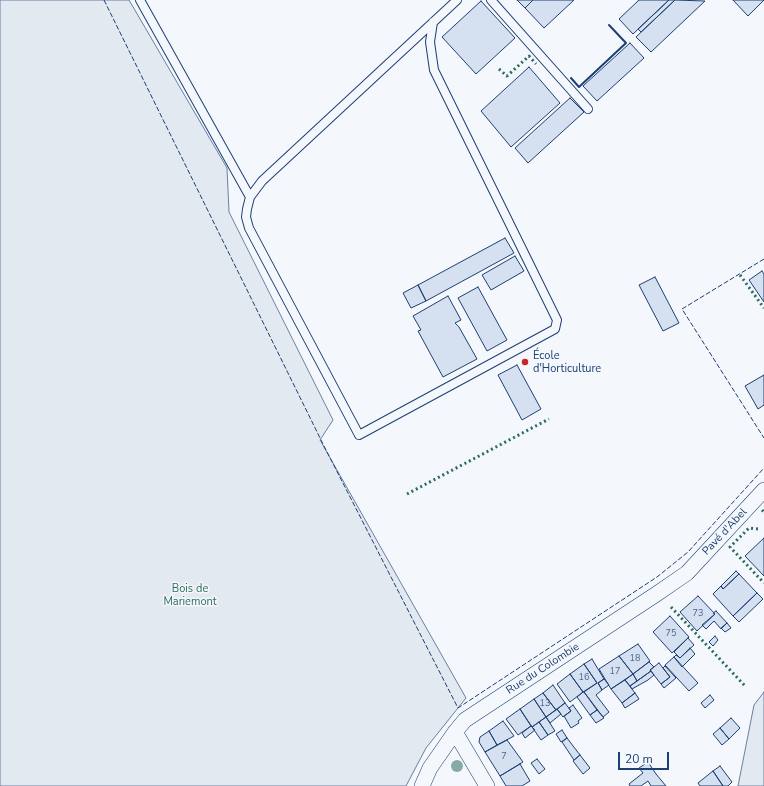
<!DOCTYPE html>
<html>
<head>
<meta charset="utf-8">
<style>
	body { margin:0 }
	#map { position:relative; width:764px; height:786px; overflow:hidden; background:#f4f7fb; font-family:"Nunito Sans",sans-serif }
	canvas { display:block }
	.scale { position:absolute; left:618px; top:752px; width:51px; height:18px; box-sizing:border-box; border:2px solid #1d3f73; border-top:0; padding-left:5px; font-size:12px; line-height:14px; white-space:nowrap; color:#1d3f73; -webkit-text-stroke:3px #f4f7fb; paint-order:stroke }
</style>
</head>
<body>
<div id="map">
<canvas width="764" height="786"></canvas>
<div class="scale">20 m</div>
</div>
<script>
const context = document.querySelector('canvas').getContext('2d');
context.lineJoin = 'round';
function fillPath(path, color) {
  context.fillStyle = color;
  context.fill(path, 'evenodd');
}
function toPath(rows) {
  const path = new Path2D();
  for (const r of rows) {
    path.moveTo(r[0], r[1]);
    for (let i = 2; i < r.length; i += 2) path.lineTo(r[i], r[i + 1]);
  }
  return path;
}
function trace(path, color, width, dash) {
  context.strokeStyle = color;
  context.lineWidth = width;
  context.lineCap = dash ? 'butt' : 'round';
  context.setLineDash(dash || []);
  context.stroke(path);
}
function label(font, color, halo, rows, align = 'center') {
  context.font = font + ' "Nunito Sans",sans-serif';
  context.lineWidth = 3;
  context.setLineDash([]);
  context.textBaseline = 'middle';
  context.strokeStyle = halo;
  context.fillStyle = color;
  for (const [text, x, y, turn = 0] of rows) {
    context.save();
    context.translate(x, y);
    context.rotate((+turn || 0) * Math.PI / 180);
    context.textAlign = isNaN(turn) ? turn : align;
    if (halo) context.strokeText(text, 0, 0);
    context.fillText(text, 0, 0);
    context.restore();
  }
}
const green = toPath([
	[0,0,129,0,227,168,229,212,333,420,320,440,466,698,426,748,406,786,0,786,0,0],
	[764,692,764,786,738,786,754,705,764,692]
]);
fillPath(green, '#e3e9f0');
trace(green, '#687fa3', 1);
const building = toPath([
	[517,0,533,0,525,8,517,0],
	[533,0,574,0,544,28,525,8,533,0],
	[639,0,669,0,633,34,619,19,639,0],
	[669,0,675,0,641,32,638,29,669,0],
	[675,0,705,1,651,52,636,37,675,0],
	[733,0,764,0,748,16,733,0],
	[481,1,515,38,476,74,442,37,481,1],
	[630,43,644,58,597,101,583,86,630,43],
	[529,67,560,103,511,147,481,111,529,67],
	[570,98,584,112,528,163,515,148,570,98],
	[505,238,514,253,426,301,418,285,505,238],
	[515,256,524,271,491,290,482,275,515,256],
	[762,271,764,274,764,302,749,280,762,271],
	[655,277,679,323,663,331,639,285,655,277],
	[418,285,426,301,411,308,403,293,418,285],
	[478,287,507,340,487,351,458,298,478,287],
	[448,296,461,320,455,323,459,327,477,359,443,377,418,331,421,330,413,316,448,296],
	[517,365,541,409,522,420,498,375,517,365],
	[764,375,764,405,758,409,745,386,764,375],
	[764,538,764,576,745,556,764,538],
	[736,571,739,574,723,589,721,586,736,571],
	[739,574,757,593,733,616,713,594,721,586,723,589,739,574],
	[757,593,763,599,739,622,733,616,757,593],
	[698,596,715,614,697,631,680,612,698,596],
	[716,611,727,623,721,629,714,621,706,629,702,625,715,614,713,613,716,611],
	[670,616,689,637,672,653,653,632,670,616],
	[727,623,731,628,725,632,721,628,727,623],
	[715,636,718,640,713,646,709,642,715,636],
	[688,638,694,645,680,658,674,652,688,638],
	[638,644,650,661,633,674,619,656,638,644],
	[690,648,695,654,682,667,674,657,676,655,680,658,690,648],
	[619,656,633,674,611,689,599,669,619,656],
	[674,657,698,683,689,691,665,665,674,657],
	[592,659,604,679,598,683,602,690,596,695,609,712,603,717,584,692,597,683,584,664,592,659],
	[649,662,654,667,650,670,651,671,637,681,633,674,649,662],
	[659,663,670,677,661,684,650,670,659,663],
	[584,664,597,683,583,692,570,674,584,664],
	[665,666,676,678,664,688,661,684,670,677,663,668,665,666],
	[651,671,654,675,648,680,632,689,630,686,651,671],
	[570,674,583,692,570,702,557,684,570,674],
	[633,674,637,681,630,686,625,680,633,674],
	[604,679,609,685,602,690,598,683,604,679],
	[625,680,635,693,622,703,611,689,625,680],
	[553,685,565,703,556,710,543,693,553,685],
	[583,692,584,692,597,710,590,715,577,697,583,692],
	[543,693,556,710,546,717,534,699,543,693],
	[635,693,639,699,625,708,622,703,635,693],
	[710,695,714,700,705,708,701,703,710,695],
	[534,699,546,717,532,727,520,709,534,699],
	[565,703,571,711,563,717,557,709,565,703],
	[573,705,582,718,578,721,579,723,571,728,564,716,571,711,569,708,573,705],
	[520,709,531,726,518,735,506,719,520,709],
	[557,709,561,714,550,723,546,717,557,709],
	[597,710,604,718,596,723,590,715,597,710],
	[546,717,555,731,548,735,539,722,546,717],
	[731,718,740,728,729,739,720,728,731,718],
	[503,721,514,736,497,745,489,731,503,721],
	[539,722,548,735,541,740,532,727,539,722],
	[531,726,535,730,525,738,522,733,531,726],
	[720,728,729,739,722,745,713,734,720,728],
	[562,730,567,738,561,742,556,734,562,730],
	[489,731,497,745,485,752,479,742,480,737,489,731],
	[567,738,580,755,574,760,562,742,567,738],
	[507,740,523,762,500,776,485,752,507,740],
	[580,755,590,768,583,774,573,761,580,755],
	[537,759,545,769,539,774,531,763,537,759],
	[648,762,656,774,666,786,651,786,648,781,641,786,630,786,629,784,643,773,639,768,648,762],
	[520,764,530,781,522,786,506,786,500,776,520,764],
	[720,766,732,782,728,786,723,786,713,771,720,766],
	[713,771,723,786,700,786,698,783,713,771]
]);
fillPath(building, '#d5e0f0');
trace(building, '#1d3f73', 1);
const service = toPath([
	[140,0,250,197],
	[491,0,588,109],
	[433,22,430,42,434,70,557,320,555,329,359,435,249,228,246,217,247,209,250,197,262,181,457,0]
]);
const minor = toPath([
	[455,732,487,786],
	[422,786,430,768,455,732,465,720,658,593,687,573,764,490]
]);
trace(service, '#1d3f73', 10);
trace(minor, '#1d3f73', 16);
trace(service, '#f4f7fb', 8);
trace(minor, '#f4f7fb', 15);
trace(toPath([
	[499,69,507,76,529,56,536,64],
	[740,275,764,308],
	[407,494,549,419],
	[762,510,764,512],
	[758,529,749,528,730,547,764,583],
	[671,607,746,687]
]), '#2c6c60', 3, [2, 3]);
trace(toPath([
	[104,0,324,446,458,708,657,577,688,552,764,468],
	[764,259,682,309,764,438]
]), '#1d3f73', 1, [5, 2]);
trace(toPath([
	[571,78,579,87,626,43,609,25]
]), '#1d3f73', 2);
context.fillStyle = '#86aba6';
for (const [x, y] of [
	[457,766]
]) {
  context.beginPath();
  context.arc(x, y, 6, 0, 2 * Math.PI);
  context.fill();
}
for (const [x, y, r, color] of [
	[525,362,4,"#c62828"]
]) {
  const dot = new Path2D();
  dot.arc(x, y, r, 0, 2 * Math.PI);
  context.fillStyle = color;
  context.fill(dot);
  trace(dot, '#f4f7fb', 1.5);
}
label('9px', '#4b6792', null, [
	["73",698,614],
	["75",671,634],
	["18",635,659],
	["17",615,672],
	["16",584,678],
	["13",545,704],
	["7",504,757]
]);
label('11px', '#1d3f73', '#f4f7fb', [
	["École",533,356],
	["d'Horticulture",533,369]
], 'left');
label('11px', '#1d3f73', '#f4f7fb', [
	["Pavé d'Abel",725,532,-47],
	["Rue du Colombie",543,669,-33]
]);
label('11px', '#2c6c60', '#f4f7fb', [
	["Bois de",190,589],
	["Mariemont",190,602]
]);
</script>
</body>
</html>
